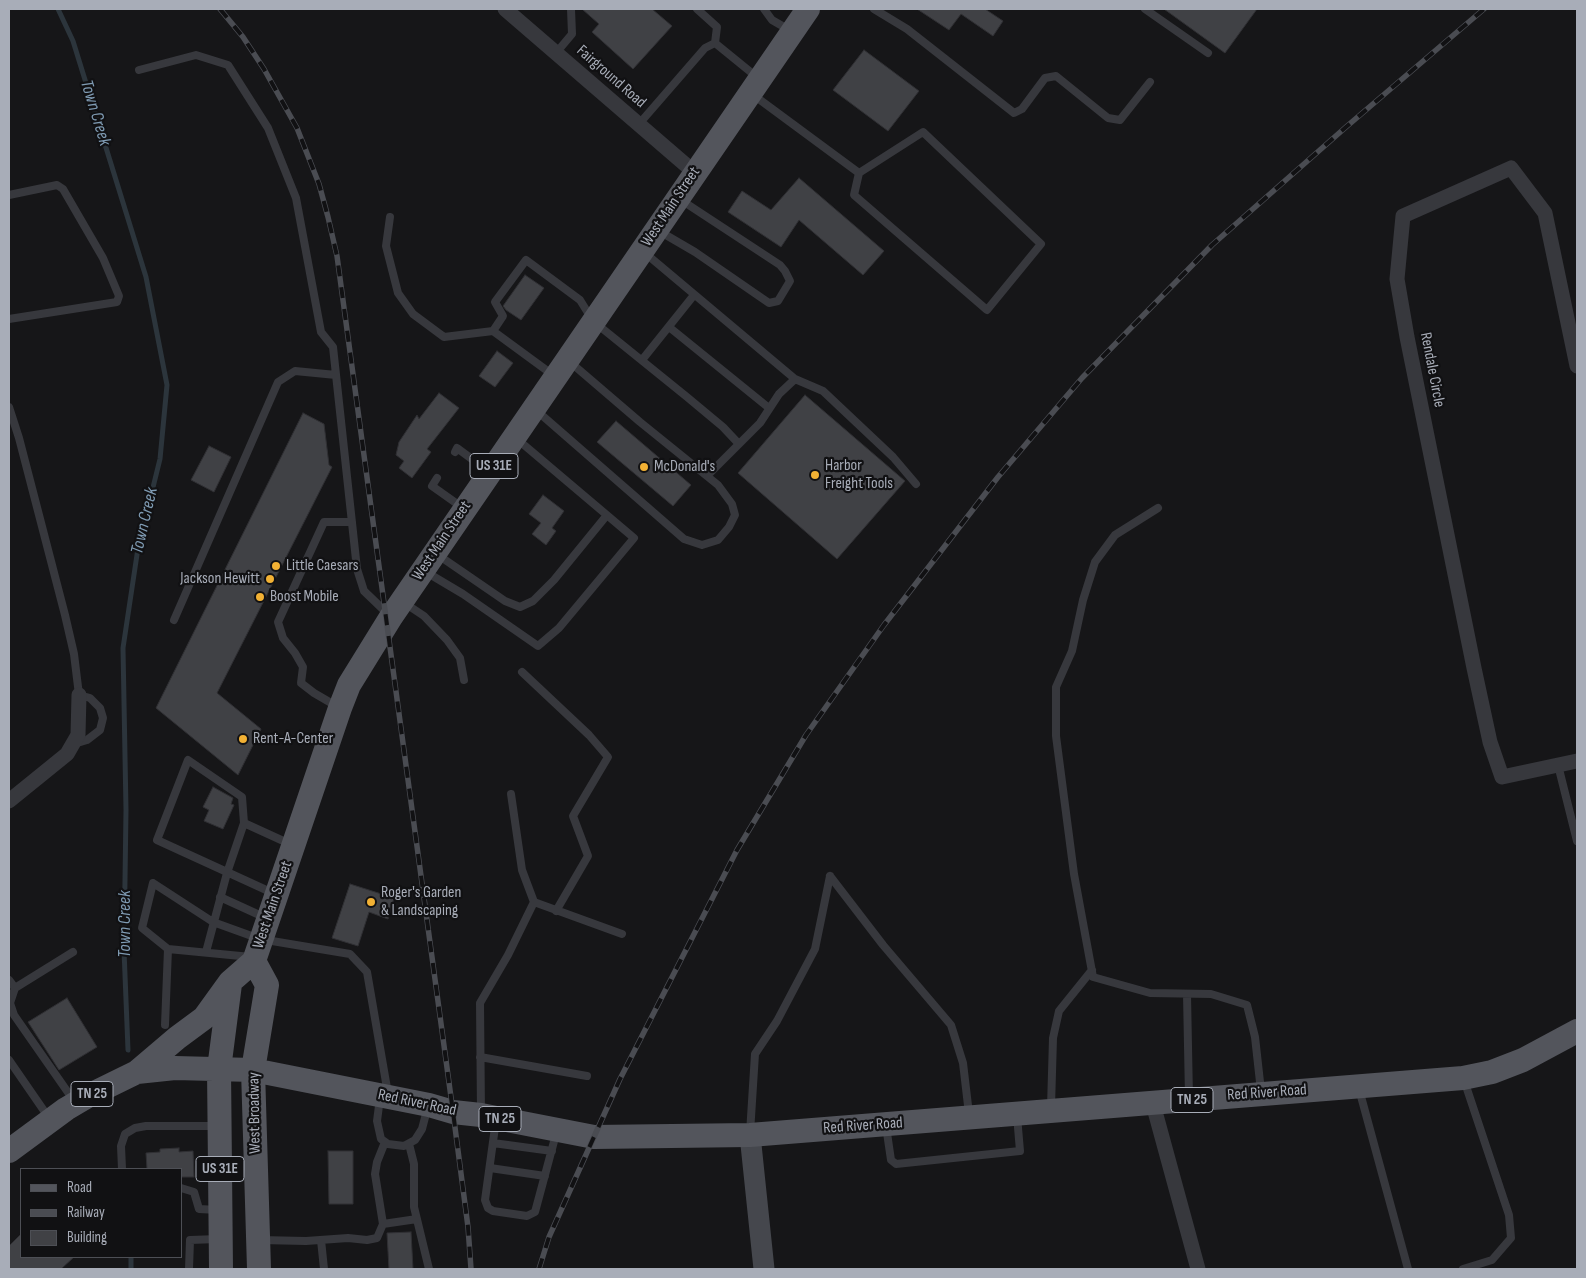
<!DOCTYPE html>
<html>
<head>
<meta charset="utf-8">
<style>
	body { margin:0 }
	#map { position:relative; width:1586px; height:1278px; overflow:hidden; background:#161618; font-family:"Sofia Sans Condensed",sans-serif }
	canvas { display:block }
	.frame { position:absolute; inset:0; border:10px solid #a8adb8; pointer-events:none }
	.legend { position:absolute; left:20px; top:1168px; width:162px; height:90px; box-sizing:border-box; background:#111113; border:1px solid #4d4f55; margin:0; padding:6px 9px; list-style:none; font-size:15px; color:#a8adb8 }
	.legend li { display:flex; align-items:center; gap:10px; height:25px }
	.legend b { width:25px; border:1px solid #4d4f55 }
</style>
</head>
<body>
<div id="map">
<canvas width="1586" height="1278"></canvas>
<div class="frame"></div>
<ul class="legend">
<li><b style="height:6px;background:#53555c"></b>Road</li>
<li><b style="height:6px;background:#4a4c52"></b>Railway</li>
<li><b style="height:14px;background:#404145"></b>Building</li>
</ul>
</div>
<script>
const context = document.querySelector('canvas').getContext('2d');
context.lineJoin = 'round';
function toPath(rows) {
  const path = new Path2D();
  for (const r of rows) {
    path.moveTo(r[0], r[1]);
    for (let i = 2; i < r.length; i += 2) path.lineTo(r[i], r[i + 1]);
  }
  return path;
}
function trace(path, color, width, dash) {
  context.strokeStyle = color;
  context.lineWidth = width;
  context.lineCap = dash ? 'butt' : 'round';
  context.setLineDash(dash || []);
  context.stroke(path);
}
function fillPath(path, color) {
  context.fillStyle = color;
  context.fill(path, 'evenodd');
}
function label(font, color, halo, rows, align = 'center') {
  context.font = font + ' "Sofia Sans Condensed",sans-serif';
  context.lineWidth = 4.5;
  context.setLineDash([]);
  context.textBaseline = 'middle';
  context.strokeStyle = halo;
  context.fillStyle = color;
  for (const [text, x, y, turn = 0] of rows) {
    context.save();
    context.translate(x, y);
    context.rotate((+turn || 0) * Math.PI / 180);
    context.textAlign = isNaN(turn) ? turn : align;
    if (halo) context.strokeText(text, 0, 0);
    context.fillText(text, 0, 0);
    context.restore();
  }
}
trace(toPath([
	[58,9,73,41,146,277,167,385,160,459,138,548,123,648,126,810,124,950,128,1050],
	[131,1257,131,1269]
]), '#2c353c', 5);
const building = toPath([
	[582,9,652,9,672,26,633,69,592,32,599,24,582,9],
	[917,9,985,9,1003,21,993,36,961,14,949,30,917,9],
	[1164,9,1257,9,1225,53,1164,9],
	[864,50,919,91,888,131,833,90,864,50],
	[799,178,884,251,863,275,799,220,781,247,728,212,742,191,771,210,799,178],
	[525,275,544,288,521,320,506,310,503,306,525,275],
	[497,351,513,363,495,387,479,376,497,351],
	[439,393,459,408,427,449,431,452,412,478,399,468,404,461,396,455,399,442,417,415,419,419,439,393],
	[805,395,905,481,837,559,738,473,805,395],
	[303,413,324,424,329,465,332,467,217,693,261,729,238,775,156,708,303,413],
	[616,421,691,485,673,506,597,442,616,421],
	[209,446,231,457,214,492,191,480,209,446],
	[543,495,564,511,552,528,556,531,546,545,532,534,541,523,529,514,543,495],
	[213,787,233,798,231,804,234,805,223,829,204,821,209,810,203,807,213,787],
	[350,884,394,898,388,919,369,912,358,946,332,938,350,884],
	[67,998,97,1047,59,1070,28,1022,67,998],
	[179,1148,179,1152,193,1151,194,1177,181,1177,181,1169,147,1169,146,1153,160,1152,160,1149,179,1148],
	[328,1151,353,1151,353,1204,329,1204,328,1151],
	[411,1232,413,1269,389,1269,387,1233,411,1232],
	[21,1234,21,1257,74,1257,61,1269,9,1269,9,1246,21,1234]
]);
fillPath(building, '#404145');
trace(building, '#303034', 1);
trace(toPath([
	[764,9,772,20,791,31],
	[874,9,907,29,1014,113,1022,109,1045,78,1056,76,1108,118,1120,120,1150,82],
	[1145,9,1208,53],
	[715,43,758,78],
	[556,53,572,34,571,9],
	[139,70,196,55,228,65,268,128,296,198,321,332,333,347,357,569,364,591,389,615],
	[752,94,859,173,923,132,1041,244,987,310,854,195,859,173],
	[639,124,705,48,715,43,717,27,697,9],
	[9,195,57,185,63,189,103,258,119,296,117,302,9,319],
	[390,217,386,246,398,293,413,314,444,337,493,331,553,375],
	[659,231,695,252,769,303,778,301,790,281,785,271,780,265,681,200],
	[645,253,795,379,823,391,893,457,916,484],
	[669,327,769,408],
	[493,331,503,316,495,302,526,260,580,300,593,321,687,397,723,427,738,443],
	[642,360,694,295],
	[9,407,19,438,65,615,74,654,79,695,90,698,100,708,103,718,100,730,87,740,74,744],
	[537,411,684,539,702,545,718,540,729,527,735,515,732,504,718,485,640,422,570,362],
	[455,452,457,448,488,471],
	[707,476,760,423,779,394,795,379],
	[437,478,432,486,463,508],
	[1158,508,1115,535,1095,562,1083,600,1072,651,1056,687,1056,736,1074,874,1093,977,1150,993,1211,994,1247,1005,1255,1037,1261,1091],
	[438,555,505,601,520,607,533,601,554,580,607,515],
	[426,572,463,594,538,646,559,628,634,538,517,439],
	[403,602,424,616,447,640,460,658,464,680],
	[174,620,278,382,295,371,336,375],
	[522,672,589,735,608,757,573,816,588,856,556,911],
	[338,707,314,693,301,683,303,667,295,653,283,638,278,622,324,522,352,522],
	[1558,765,1577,841],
	[511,794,522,870,534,902],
	[244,823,242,797,188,760,157,840,275,894],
	[830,876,883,945,951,1025,963,1063,969,1114],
	[220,897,266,918],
	[168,949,142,928,153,883,213,922,260,939,350,954,367,972,388,1094],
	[206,952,227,873,244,823,290,844],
	[9,980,15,988,73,952],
	[15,988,10,1003,14,1015,74,1101],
	[1187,994,1189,1098],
	[165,1025,168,949,251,957],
	[480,1057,587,1076],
	[9,1060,49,1118],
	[1359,1089,1408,1269],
	[380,1098,377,1121,381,1139,388,1144,404,1146,415,1140,422,1129,428,1106],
	[1051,1107,1053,1038,1059,1011,1092,970],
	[481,1113,480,1003,508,955,534,902,622,934],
	[496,1120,485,1200,488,1208,493,1211,527,1216,535,1212,556,1134],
	[886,1126,891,1160,896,1164,1020,1151,1017,1116],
	[750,1133,755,1054,777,1021,815,949,830,876],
	[493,1143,552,1151],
	[409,1144,414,1164,414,1207,429,1269],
	[490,1168,545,1176],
	[122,1169,121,1146,125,1134,135,1128,146,1126,218,1126],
	[181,1188,194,1192,199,1209,218,1210],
	[383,1224,417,1219],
	[260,1240,306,1241,348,1238,367,1240,377,1238,383,1224,375,1174,377,1162,385,1142],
	[321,1240,324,1269],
	[189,1269,190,1240,218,1239],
	[1463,1269,1492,1260,1511,1238,1509,1215,1464,1080]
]), '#37383d', 8);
trace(toPath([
	[505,9,694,172],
	[1577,366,1545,213,1511,168,1403,216,1397,279,1407,337,1474,668,1490,742,1502,777,1577,761],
	[9,801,67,754,78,735,79,695],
	[1153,1104,1198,1269]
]), '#37383d', 15);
trace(toPath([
	[750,1135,764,1269]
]), '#45474d', 21);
trace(toPath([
	[254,961,267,985,253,1070,259,1269],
	[137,1072,175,1068,253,1070,429,1105,453,1112,481,1115,594,1137,750,1135,1463,1078,1492,1072,1523,1060,1577,1031],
	[9,1151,66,1109,88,1096,137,1072,177,1038,204,1018,230,982,254,961,340,708,349,685,391,617,808,9],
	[221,1269,219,1069,230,984]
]), '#53555c', 24);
const rail = toPath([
	[220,9,243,37,264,69,297,128,319,184,328,217,337,256,453,1112,468,1227,471,1269],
	[539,1269,549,1237,620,1079,737,850,806,735,884,625,998,477,1082,378,1212,245,1346,127,1484,9]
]);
trace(rail, '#4a4c52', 5.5);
trace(rail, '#111113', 4, [11]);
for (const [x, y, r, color] of [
	[644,467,5,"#f2b134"],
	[815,475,5,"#f2b134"],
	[276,566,5,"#f2b134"],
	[270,579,5,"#f2b134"],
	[260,597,5,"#f2b134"],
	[243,739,5,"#f2b134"],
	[371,902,5,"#f2b134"]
]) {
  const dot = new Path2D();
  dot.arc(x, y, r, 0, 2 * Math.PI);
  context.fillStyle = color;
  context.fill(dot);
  trace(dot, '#111113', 2);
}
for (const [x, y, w] of [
	[494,466,48],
	[92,1094,42],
	[1192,1100,42],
	[500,1119,42],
	[220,1169,48]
]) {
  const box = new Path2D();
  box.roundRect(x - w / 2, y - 12.5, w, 25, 4);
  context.fillStyle = '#111113';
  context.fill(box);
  trace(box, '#a8adb8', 1);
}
label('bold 15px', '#a8adb8', null, [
	["US 31E",494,466],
	["TN 25",92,1094],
	["TN 25",1192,1100],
	["TN 25",500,1119],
	["US 31E",220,1169]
]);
label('16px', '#a8adb8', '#111113', [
	["Fairground Road",611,77,41],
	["West Main Street",671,207,-56],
	["Rendale Circle",1432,370,79],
	["West Main Street",442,541,-56],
	["West Main Street",273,905,-71],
	["Red River Road",1267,1093,-4],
	["Red River Road",417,1103,12],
	["West Broadway",255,1113,-91],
	["Red River Road",863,1126,-4]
]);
label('16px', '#a8adb8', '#111113', [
	["Harbor",825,466],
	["Freight Tools",825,484],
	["McDonald's",654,467],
	["Little Caesars",286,566],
	["Jackson Hewitt",260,579,"right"],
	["Boost Mobile",270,597],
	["Rent-A-Center",253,739],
	["Roger's Garden",381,893],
	["& Landscaping",381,911]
], 'left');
label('italic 18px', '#7f9bb3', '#111113', [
	["Town Creek",95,113,73],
	["Town Creek",145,521,-77],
	["Town Creek",125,924,-90]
]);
</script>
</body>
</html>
